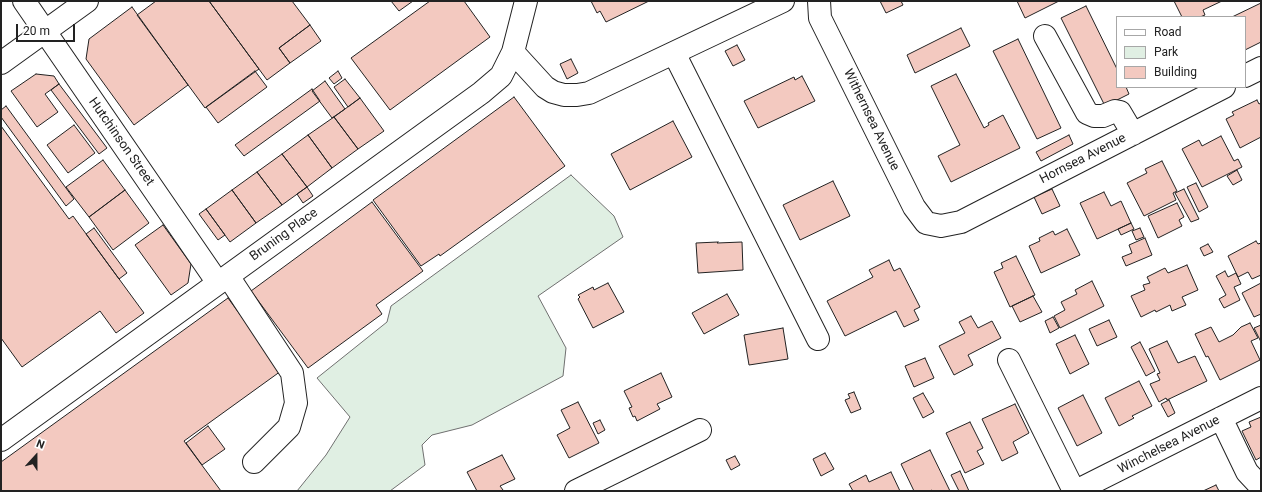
<!DOCTYPE html>
<html>
<head>
<meta charset="utf-8">
<style>
	body { margin:0 }
	#map { position:relative; width:1262px; height:492px; overflow:hidden; background:#fff; font-family:Roboto,sans-serif }
	canvas { display:block }
	.frame { position:absolute; inset:0; border:2px solid #222; pointer-events:none }
	.legend { position:absolute; left:1116px; top:16px; width:130px; height:72px; box-sizing:border-box; background:#fff; border:1px solid #a7a7a7; margin:0; padding:5px 7px; list-style:none; font-size:12px; color:#222 }
	.legend li { display:flex; align-items:center; gap:8px; height:20px }
	.legend b { width:20px; border:1px solid #a7a7a7 }
	.north { position:absolute; left:16px; top:436px; width:40px; height:40px; -webkit-text-stroke:3px #fff; paint-order:stroke; rotate:21deg; font-size:11px; font-weight:700; line-height:16px; text-align:center; color:#222 }
	.north::after { content:''; display:block; margin:auto; width:14px; height:18px; background:#222; clip-path:polygon(50% 0,100% 100%,50% 72%,0 100%) }
	.scale { position:absolute; left:16px; top:24px; width:59px; height:18px; box-sizing:border-box; border:2px solid #222; border-top:0; padding-left:5px; font-size:12px; line-height:14px; white-space:nowrap; color:#222; -webkit-text-stroke:3px #fff; paint-order:stroke }
</style>
</head>
<body>
<div id="map">
<canvas width="1262" height="492"></canvas>
<div class="frame"></div>
<ul class="legend">
<li><b style="height:5px;background:#fff"></b>Road</li>
<li><b style="height:11px;background:#e0efe3"></b>Park</li>
<li><b style="height:11px;background:#f3c9c0"></b>Building</li>
</ul>
<div class="north">N</div>
<div class="scale">20 m</div>
</div>
<script>
const context = document.querySelector('canvas').getContext('2d');
context.lineJoin = 'round';
function fillPath(path, color) {
  context.fillStyle = color;
  context.fill(path, 'evenodd');
}
function toPath(rows) {
  const path = new Path2D();
  for (const r of rows) {
    path.moveTo(r[0], r[1]);
    for (let i = 2; i < r.length; i += 2) path.lineTo(r[i], r[i + 1]);
  }
  return path;
}
function trace(path, color, width, dash) {
  context.strokeStyle = color;
  context.lineWidth = width;
  context.lineCap = dash ? 'butt' : 'round';
  context.setLineDash(dash || []);
  context.stroke(path);
}
function label(font, color, halo, rows, align = 'center') {
  context.font = font + ' Roboto,sans-serif';
  context.lineWidth = 3;
  context.setLineDash([]);
  context.textBaseline = 'middle';
  context.strokeStyle = halo;
  context.fillStyle = color;
  for (const [text, x, y, turn = 0] of rows) {
    context.save();
    context.translate(x, y);
    context.rotate((+turn || 0) * Math.PI / 180);
    context.textAlign = isNaN(turn) ? turn : align;
    if (halo) context.strokeText(text, 0, 0);
    context.fillText(text, 0, 0);
    context.restore();
  }
}
const green = toPath([
	[571,175,614,216,623,237,538,296,566,348,563,376,472,425,432,435,422,445,425,465,390,491,297,491,326,455,350,417,317,378,387,322,391,306,571,175]
]);
fillPath(green, '#e0efe3');
trace(green, '#6f6f6f', 1);
const building = toPath([
	[156,1,209,1,259,69,205,108,137,15,156,1],
	[209,1,292,1,310,25,279,48,290,63,267,80,209,1],
	[391,1,413,1,399,11,391,1],
	[430,1,464,1,490,37,390,110,351,58,430,1],
	[591,1,649,1,606,22,600,11,597,13,591,1],
	[880,1,901,1,903,5,886,13,880,1],
	[1017,1,1059,1,1025,18,1017,1],
	[1174,1,1222,1,1203,10,1205,15,1200,17,1182,17,1174,1],
	[1261,3,1261,42,1245,50,1245,17,1232,17,1261,3],
	[1086,6,1117,69,1117,87,1126,87,1129,94,1105,106,1061,18,1086,6],
	[132,7,188,85,134,125,86,59,89,39,132,7],
	[310,25,321,41,290,63,279,48,310,25],
	[961,28,970,46,915,73,907,55,961,28],
	[1018,39,1061,128,1037,139,993,51,1018,39],
	[737,45,745,60,733,66,725,51,737,45],
	[571,59,578,73,567,79,560,64,571,59],
	[255,71,267,87,218,123,206,107,255,71],
	[338,71,342,78,334,84,329,78,338,71],
	[36,74,54,76,59,84,45,94,58,112,37,127,11,91,36,74],
	[956,74,984,128,989,125,988,123,1003,115,1020,148,951,182,938,156,960,145,931,86,956,74],
	[802,76,815,101,758,128,744,101,794,77,795,80,802,76],
	[345,79,360,98,348,107,334,87,345,79],
	[325,81,345,109,332,118,312,91,325,81],
	[59,84,107,148,99,154,51,90,59,84],
	[312,89,320,101,244,156,235,145,312,89],
	[514,97,565,166,440,256,439,254,421,266,373,200,514,97],
	[360,98,384,131,358,149,334,117,360,98],
	[1257,100,1259,104,1261,103,1261,137,1240,148,1226,119,1234,115,1232,112,1257,100],
	[6,106,74,199,66,206,1,117,1,110,6,106],
	[334,117,358,149,332,168,308,135,334,117],
	[673,121,692,157,630,190,611,154,673,121],
	[74,125,95,153,68,173,47,145,74,125],
	[1,126,69,219,73,216,144,313,116,333,100,311,22,367,1,338,1,126],
	[308,135,332,168,307,187,282,154,308,135],
	[1069,135,1073,144,1041,161,1036,152,1069,135],
	[1221,136,1234,161,1238,159,1242,167,1202,187,1182,149,1199,140,1202,146,1221,136],
	[282,154,307,187,282,205,257,172,282,154],
	[103,160,125,190,89,217,66,187,103,160],
	[1162,161,1177,191,1173,193,1176,200,1144,216,1127,183,1147,173,1145,169,1162,161],
	[1237,170,1242,180,1233,185,1227,176,1237,170],
	[257,172,282,205,256,223,232,190,257,172],
	[833,181,850,216,800,240,783,205,833,181],
	[1196,183,1208,207,1199,212,1187,187,1196,183],
	[307,187,313,196,303,203,297,194,307,187],
	[1052,189,1060,206,1042,214,1034,197,1052,189],
	[1184,189,1199,219,1191,222,1175,193,1184,189],
	[125,190,149,223,113,250,89,217,125,190],
	[232,190,256,223,230,242,206,209,232,190],
	[1104,192,1111,206,1121,201,1131,223,1097,239,1080,203,1104,192],
	[372,202,423,271,376,305,382,314,308,368,251,291,372,202],
	[1177,203,1184,217,1179,220,1182,226,1158,238,1148,216,1177,203],
	[206,209,225,235,218,240,199,214,206,209],
	[1131,223,1134,229,1121,235,1118,229,1131,223],
	[163,225,191,264,188,283,171,295,135,245,163,225],
	[94,228,127,273,119,279,86,234,94,228],
	[1140,228,1144,237,1136,240,1132,231,1140,228],
	[1067,229,1080,255,1041,273,1029,246,1040,241,1039,238,1053,231,1055,235,1067,229],
	[1145,238,1152,255,1126,266,1122,257,1132,253,1129,245,1145,238],
	[1256,241,1258,244,1261,243,1261,275,1252,279,1248,272,1238,277,1228,256,1256,241],
	[718,242,717,243,742,242,743,270,698,273,696,243,718,242],
	[1208,244,1213,252,1204,256,1200,248,1208,244],
	[1016,256,1035,295,1010,307,994,272,1003,268,1001,263,1016,256],
	[889,260,894,271,900,268,920,307,914,310,919,320,904,327,896,311,845,336,827,301,873,277,869,270,889,260],
	[1187,265,1198,290,1182,297,1186,305,1172,311,1170,305,1156,312,1155,310,1141,317,1131,296,1145,290,1143,285,1150,283,1147,277,1165,268,1168,273,1187,265],
	[1225,271,1228,277,1236,273,1241,284,1234,287,1240,300,1224,308,1219,299,1226,295,1216,276,1225,271],
	[1092,281,1104,306,1060,328,1054,316,1065,310,1061,302,1077,294,1075,290,1092,281],
	[608,283,624,312,593,328,578,299,580,297,578,295,593,287,594,290,608,283],
	[1261,283,1261,314,1254,317,1242,293,1261,283],
	[727,294,739,315,704,334,692,313,727,294],
	[1033,296,1042,312,1020,322,1012,306,1033,296],
	[228,298,281,371,184,441,221,491,1,491,1,462,228,298],
	[971,316,978,328,992,321,1001,338,968,355,973,365,954,375,939,346,965,333,959,322,971,316],
	[1053,317,1059,328,1050,333,1045,321,1053,317],
	[1109,320,1117,337,1097,346,1089,329,1109,320],
	[1250,323,1258,338,1251,341,1260,360,1220,380,1208,356,1206,357,1195,334,1211,327,1219,342,1233,335,1241,327,1250,323],
	[1261,325,1261,342,1254,328,1261,325],
	[783,328,788,359,749,365,744,335,783,328],
	[1075,335,1089,364,1070,374,1056,344,1075,335],
	[1167,341,1178,363,1195,356,1207,381,1167,400,1166,398,1159,402,1150,384,1160,380,1157,374,1160,373,1149,349,1167,341],
	[1140,342,1155,371,1146,376,1131,347,1140,342],
	[925,358,934,378,914,387,905,366,925,358],
	[661,373,672,397,657,404,660,409,637,421,635,416,633,417,629,408,632,407,624,391,661,373],
	[1139,381,1152,406,1132,416,1134,418,1119,426,1105,398,1139,381],
	[854,392,861,409,851,413,845,400,850,398,848,394,854,392],
	[923,393,934,412,923,418,913,398,923,393],
	[1083,395,1102,433,1077,446,1058,408,1083,395],
	[1169,400,1175,413,1168,417,1161,404,1169,400],
	[578,402,599,443,569,458,557,435,570,428,561,410,578,402],
	[1015,404,1029,433,1013,442,1018,453,1002,461,982,419,1015,404],
	[1261,417,1261,457,1256,460,1242,431,1251,427,1249,422,1261,417],
	[600,420,605,430,598,434,593,423,600,420],
	[970,422,983,448,977,451,984,464,965,473,946,433,970,422],
	[208,426,225,449,202,465,186,443,208,426],
	[930,450,950,491,933,491,932,490,930,491,914,491,901,464,930,450],
	[825,453,834,469,821,476,813,459,825,453],
	[502,455,515,479,500,486,503,490,501,491,477,491,467,472,502,455],
	[735,456,740,465,731,470,726,460,735,456],
	[960,471,969,491,959,491,951,475,960,471],
	[891,472,900,491,853,491,849,484,866,475,869,482,891,472],
	[1216,485,1219,491,1203,491,1216,485]
]);
fillPath(building, '#f3c9c0');
trace(building, '#222', 1);
const minor = toPath([
	[24,1,218,283],
	[819,1,820,18,914,207,926,223,941,226,961,222,1224,87],
	[1045,36,1087,113,1094,116,1103,116,1115,111,1120,112,1133,134],
	[513,52,545,87,553,92,564,95,577,95,589,93,783,1],
	[674,53,818,339],
	[1,63,87,1],
	[1245,76,1261,68],
	[228,276,292,373,296,403,289,427,254,462],
	[1009,360,1074,491],
	[1221,418,1247,472,1261,487],
	[1,440,481,93,501,76,513,52,526,1],
	[576,491,700,430],
	[1076,491,1261,398]
]);
trace(minor, '#222', 24);
trace(minor, '#fff', 22);
label('13px', '#222', '#fff', [
	["Withernsea Avenue",871,120,64],
	["Hutchinson Street",121,142,55],
	["Hornsea Avenue",1083,159,-27],
	["Bruning Place",284,235,-36],
	["Winchelsea Avenue",1169,445,-27]
]);
</script>
</body>
</html>
